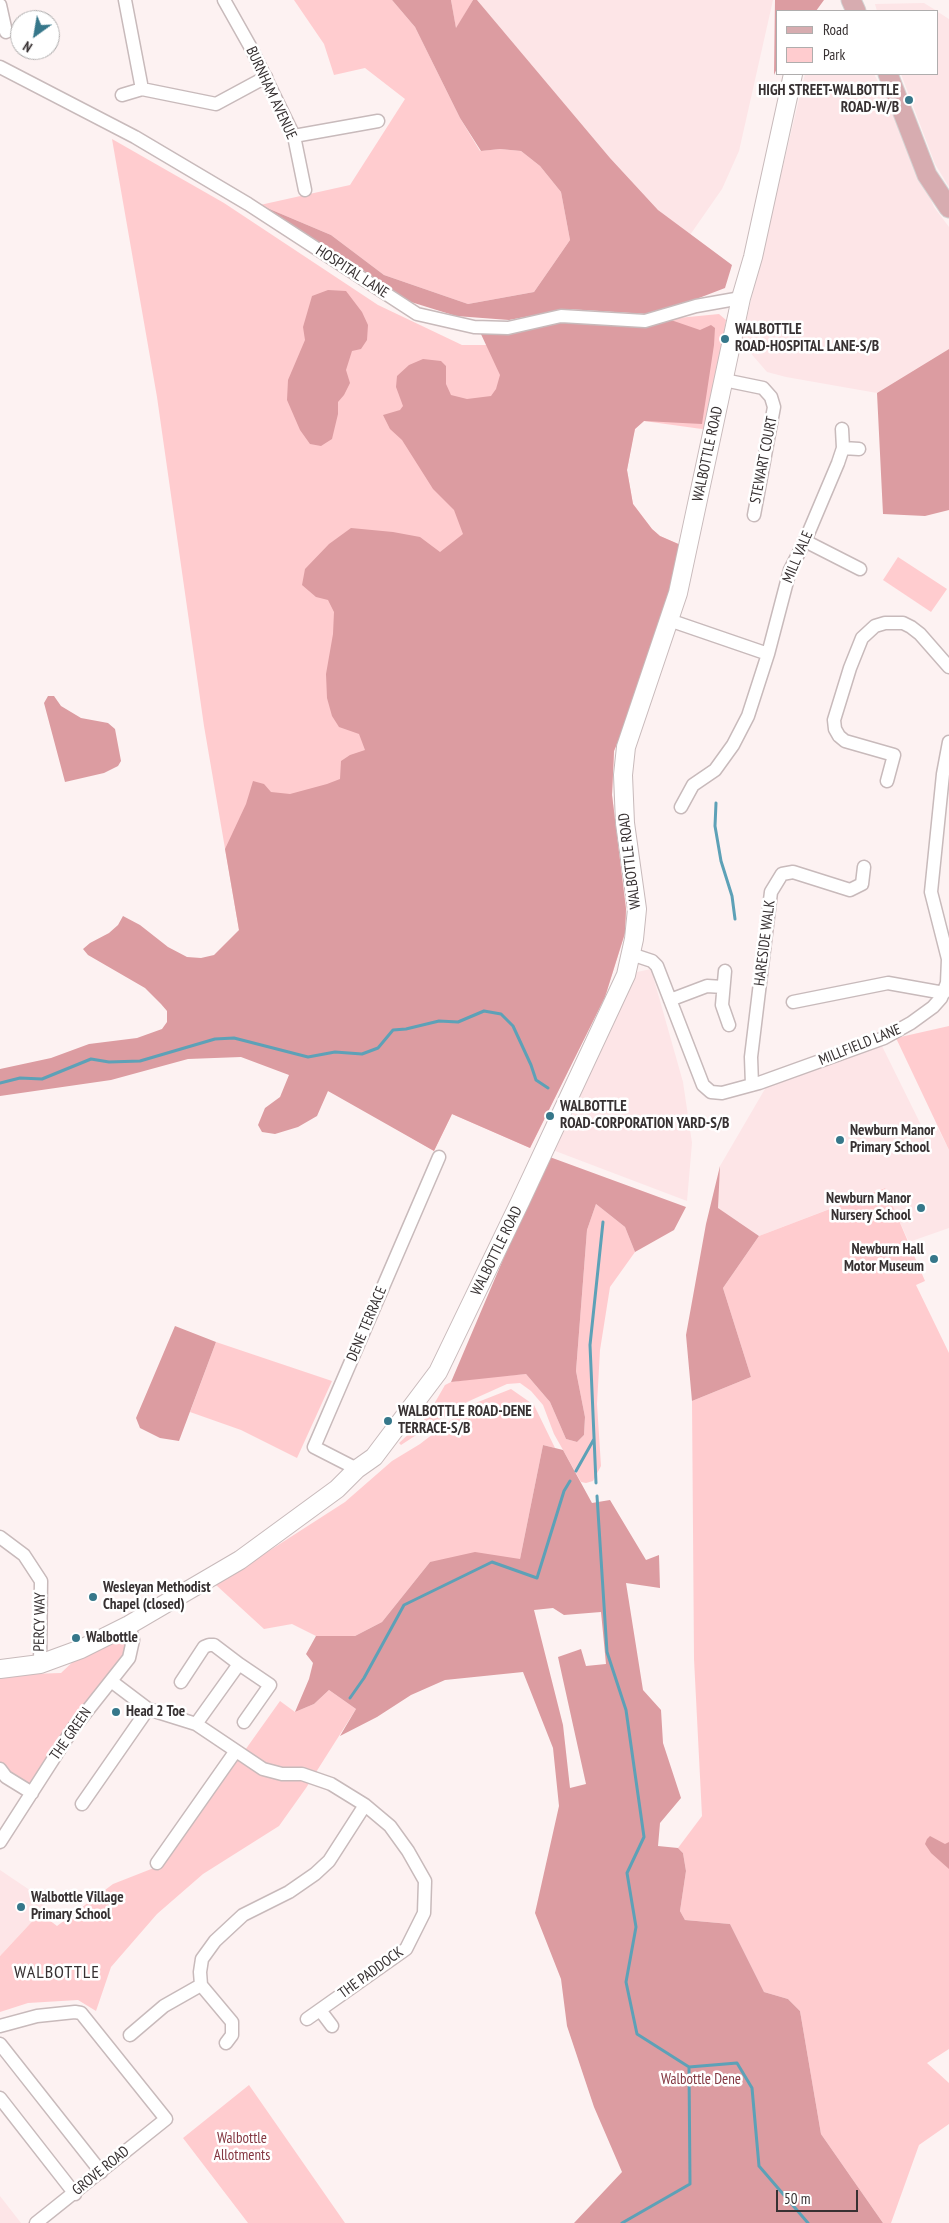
<!DOCTYPE html>
<html>
<head>
<meta charset="utf-8">
<style>
	body { margin:0 }
	#map { position:relative; width:949px; height:2223px; overflow:hidden; background:#fdf2f2; font-family:"PT Sans Narrow",sans-serif }
	canvas { display:block }
	.legend { position:absolute; left:776px; top:10px; width:162px; height:65px; box-sizing:border-box; background:#fff; border:1px solid #afadad; margin:0; padding:6px 9px; list-style:none; font-size:15px; color:#373132 }
	.legend li { display:flex; align-items:center; gap:10px; height:25px }
	.legend b { width:25px; border:1px solid #afadad }
	.north { position:absolute; left:10px; top:10px; width:50px; height:50px; box-sizing:border-box; background:#fff; border:1px solid #afadad; border-radius:50%; rotate:212deg; font-size:14px; font-weight:700; line-height:20px; text-align:center; color:#373132 }
	.north::after { content:''; display:block; margin:auto; width:18px; height:22px; background:#36778a; clip-path:polygon(50% 0,100% 100%,50% 72%,0 100%) }
	.scale { position:absolute; left:776px; top:2190px; width:82px; height:22px; box-sizing:border-box; border:2px solid #373132; border-top:0; padding-left:6px; font-size:15px; line-height:18px; white-space:nowrap; color:#373132; -webkit-text-stroke:4px #fff; paint-order:stroke }
</style>
</head>
<body>
<div id="map">
<canvas width="949" height="2223"></canvas>
<ul class="legend">
<li><b style="height:6px;background:#d7acb0"></b>Road</li>
<li><b style="height:14px;background:#ffcccf"></b>Park</li>
</ul>
<div class="north">N</div>
<div class="scale">50 m</div>
</div>
<script>
const context = document.querySelector('canvas').getContext('2d');
context.lineJoin = 'round';
function fillPath(path, color) {
  context.fillStyle = color;
  context.fill(path, 'evenodd');
}
function toPath(rows) {
  const path = new Path2D();
  for (const r of rows) {
    path.moveTo(r[0], r[1]);
    for (let i = 2; i < r.length; i += 2) path.lineTo(r[i], r[i + 1]);
  }
  return path;
}
function trace(path, color, width, dash) {
  context.strokeStyle = color;
  context.lineWidth = width;
  context.lineCap = dash ? 'butt' : 'round';
  context.setLineDash(dash || []);
  context.stroke(path);
}
function label(font, color, halo, rows, align = 'center') {
  context.font = font + ' "PT Sans Narrow",sans-serif';
  context.lineWidth = 5;
  context.setLineDash([]);
  context.textBaseline = 'middle';
  context.strokeStyle = halo;
  context.fillStyle = color;
  for (const [text, x, y, turn = 0] of rows) {
    context.save();
    context.translate(x, y);
    context.rotate((+turn || 0) * Math.PI / 180);
    context.textAlign = isNaN(turn) ? turn : align;
    if (halo) context.strokeText(text, 0, 0);
    context.fillText(text, 0, 0);
    context.restore();
  }
}
fillPath(toPath([
	[477,0,773,0,739,151,722,189,690,235,658,210,610,158],
	[924,3,937,11,877,11,875,4],
	[938,12,949,19,949,187,935,164,901,74,938,74],
	[805,74,874,74,905,135,934,207,949,227,949,349,877,393,786,377,767,372,741,342],
	[651,969,683,1082,692,1143,687,1201,550,1149,637,972],
	[882,1046,923,1129,936,1124,949,1150,949,1228,909,1242,884,1188,759,1236,717,1208,720,1166,769,1082],
	[0,1870,46,1901,40,1913,0,1956],
	[0,2196,21,2223,0,2223]
]), '#fde5e7');
fillPath(toPath([
	[294,0,392,0,415,27,460,118,480,151,500,149,521,151,540,166,561,192,570,240,534,292,468,304,384,275,331,235,260,205,350,185,405,99,365,68,334,75,324,44],
	[451,0,473,0,456,29],
	[112,139,224,203,378,305,462,345,485,345,668,319,719,314,726,320,709,430,644,421,635,429,633,437,627,470,633,504,652,529,660,536,683,546,658,642,614,751,612,795,626,909,625,933,605,997,530,1148,452,1114,434,1151,342,1097,267,1065,240,936,204,726,157,397],
	[898,557,947,589,931,612,883,580],
	[949,1026,949,1150,896,1038],
	[885,1188,925,1281,916,1285,949,1353,949,2049,927,2063,949,2083,949,2124,919,2145,891,2223,883,2223,821,2134,800,2011,788,1999,764,1992,730,1924,685,1920,680,1911,686,1871,683,1853,678,1848,702,1816,694,1659,692,1401,751,1377,723,1288,759,1236],
	[596,1204,625,1227,635,1252,610,1287,600,1350,597,1404,601,1466,593,1481,586,1483,581,1482,554,1434,543,1405,531,1391,520,1383,507,1384,467,1402,401,1445,399,1443,426,1418,445,1385,451,1382,487,1377,526,1374,550,1402,566,1439,577,1442,584,1435,585,1417,576,1371,587,1230],
	[216,1342,332,1381,297,1458,241,1430,190,1412],
	[511,1389,534,1405,555,1448,543,1445,520,1559,430,1562,382,1622,355,1636,316,1636,292,1624,264,1629,216,1585,345,1502,392,1461,420,1444,459,1414,478,1402],
	[124,1640,128,1645,123,1658,35,1782,29,1784,8,1772,0,1762,0,1675,61,1673,79,1656],
	[329,1690,356,1709,306,1788,279,1826,203,1874,157,1914,111,1967,96,2011,78,2000,28,2003,0,2012,0,1956,40,1913,57,1926,113,1884,164,1864,280,1701,295,1712,314,1704],
	[249,2085,345,2223,248,2223,183,2138]
]), '#ffcccf');
fillPath(toPath([
	[392,0,451,0,456,28,473,0,477,0,610,158,658,210,732,265,725,288,686,303,647,314,567,309,509,320,456,316,411,302,260,205,331,235,384,275,468,304,534,292,570,240,561,192,540,166,521,151,500,149,481,151,460,118,415,27],
	[775,0,824,0,816,11,778,11,778,66,774,75],
	[328,290,346,291,362,312,368,325,367,340,361,349,352,351,346,370,350,383,344,395,338,402,338,414,332,439,321,446,310,444,300,430,287,400,288,380,305,340,303,327,312,296],
	[668,319,700,330,711,325,715,328,714,345,702,424,644,421,635,429,627,470,633,504,652,529,660,536,683,546,658,642,614,751,612,795,626,909,625,933,605,997,530,1148,452,1114,434,1151,328,1091,317,1116,298,1127,275,1134,262,1132,258,1125,265,1108,280,1097,289,1075,241,1057,188,1059,111,1080,0,1096,0,1069,51,1058,89,1044,137,1038,162,1029,167,1022,167,1011,161,1004,145,988,88,955,83,949,90,943,109,933,118,925,123,916,140,925,168,947,187,957,201,958,214,955,239,930,225,849,246,804,253,781,264,784,271,792,290,794,327,784,340,779,341,761,350,755,365,750,359,734,339,727,332,716,327,698,326,674,333,634,334,612,328,600,316,597,302,585,305,569,329,544,351,528,393,532,420,537,440,552,463,534,454,510,433,489,402,440,390,429,383,415,400,410,403,406,396,387,397,376,409,365,423,359,441,361,446,366,446,384,451,395,467,399,491,396,496,389,500,375,480,332,559,322],
	[949,349,949,510,925,516,883,514,877,393],
	[48,696,54,696,61,706,81,718,108,723,115,729,121,761,118,766,104,773,65,782,44,703],
	[547,1156,686,1207,674,1230,635,1252,625,1227,596,1204,587,1230,576,1371,585,1417,584,1435,577,1442,566,1439,550,1402,526,1374,451,1382],
	[720,1166,718,1208,759,1236,723,1288,751,1377,692,1401,686,1335,706,1224],
	[175,1326,216,1342,179,1441,160,1438,140,1428,136,1418],
	[543,1445,563,1450,592,1503,610,1500,646,1560,659,1555,660,1588,626,1583,643,1690,661,1710,663,1743,681,1798,660,1823,658,1846,678,1848,683,1853,686,1871,680,1911,685,1920,730,1924,764,1992,788,1999,800,2011,821,2134,883,2223,574,2223,622,2172,594,2107,567,2026,561,1979,535,1913,559,1806,553,1748,523,1672,445,1680,411,1695,377,1717,340,1736,356,1709,329,1690,314,1704,295,1712,309,1679,313,1663,306,1654,316,1636,355,1636,382,1622,430,1562,475,1552,520,1559],
	[553,1608,564,1615,601,1612,606,1664,586,1666,581,1649,558,1657,586,1784,570,1788,563,1725,534,1610],
	[930,1836,945,1844,949,1842,949,1869,931,1853,925,1844,927,1839]
]), '#dc9ca1');
trace(toPath([
	[716,803,715,826,721,861,732,896,735,919],
	[0,1083,20,1078,42,1079,91,1059,109,1062,140,1061,215,1039,234,1038,308,1057,335,1052,362,1054,378,1048,393,1030,406,1029,439,1021,458,1022,484,1011,501,1014,513,1026,531,1065,536,1080,548,1088],
	[576,1471,594,1439],
	[596,1483,590,1345,603,1222],
	[597,1496,607,1652,626,1710,644,1837,627,1873,636,1927,626,1982,637,2034,689,2067,737,2063,752,2088,759,2166,808,2223],
	[350,1698,364,1678,404,1605,492,1562,537,1578,564,1491,570,1481],
	[622,2223,690,2184,689,2067]
]), '#5da1b7', 3);
const street = toPath([
	[125,0,142,89,216,104,266,77],
	[224,0,251,48,294,136,305,190],
	[0,5,6,32],
	[0,67,135,137,248,204,417,314,474,327,508,328,561,316,645,321,696,306,741,298],
	[122,95,142,89],
	[294,136,378,121],
	[724,380,763,388,771,397,774,407,754,515],
	[843,448,859,449],
	[805,541,860,569],
	[669,620,768,654],
	[887,781,894,755,845,741,839,736,835,729,834,720,850,668,862,638,875,626,885,623,903,623,911,627,920,634,949,667],
	[681,807,693,785,715,770,733,745,748,716,768,654,790,570,805,541,838,463,843,448,842,429],
	[631,954,652,961,657,966,703,1085,711,1092,722,1093,759,1083,884,1038,911,1023,933,1007,941,998,947,983,948,959,931,892,943,774,949,742],
	[725,971,722,1005,729,1025],
	[670,1000,707,986,723,987],
	[793,1002,888,983,944,993],
	[752,1085,751,1057,771,892,782,874,793,872,850,890,862,884,864,867],
	[357,1469,314,1447,439,1157],
	[0,1537,24,1555,41,1581,40,1664],
	[239,1664,270,1685,244,1722],
	[111,1681,148,1709,196,1724,263,1769,282,1774,302,1774,331,1784,365,1805,390,1826,408,1851,425,1881,424,1913,406,1949,307,2019],
	[181,1682,204,1647,209,1645,214,1645,239,1664,196,1724],
	[0,1769,6,1777,32,1793],
	[82,1804,148,1709],
	[0,1842,72,1730,129,1658,133,1640,129,1625],
	[157,1863,235,1752],
	[320,2010,332,2026],
	[0,2026,37,2016,75,2012,81,2013,166,2119,36,2223],
	[130,2035,164,2006,201,1985],
	[226,2043,232,2035,232,2022,201,1985,200,1972,202,1959,215,1941,243,1915,289,1892,315,1874,329,1861,365,1805],
	[0,2044,101,2172],
	[0,2098,75,2194]
]);
const secondary = toPath([
	[0,1669,40,1664,81,1649,129,1625,240,1560,337,1489,357,1469,374,1457,438,1372,520,1202,626,975,634,939,637,909,625,823,623,775,626,747,678,593,741,298,753,257,793,74]
]);
const primary = toPath([
	[851,0,856,11],
	[888,74,927,175,949,208]
]);
trace(street, '#c8babb', 15);
trace(secondary, '#c8babb', 20);
trace(primary, '#d3d2d2', 21);
trace(street, '#fff', 12);
trace(secondary, '#fff', 18);
trace(primary, '#d7acb0', 19);
for (const [x, y, r, color] of [
	[909,100,5,"#36778a"],
	[725,339,5,"#36778a"],
	[550,1116,5,"#36778a"],
	[840,1140,5,"#36778a"],
	[921,1208,5,"#36778a"],
	[934,1259,5,"#36778a"],
	[388,1421,5,"#36778a"],
	[93,1597,5,"#36778a"],
	[76,1638,5,"#36778a"],
	[116,1712,5,"#36778a"],
	[21,1907,5,"#36778a"]
]) {
  const dot = new Path2D();
  dot.arc(x, y, r, 0, 2 * Math.PI);
  context.fillStyle = color;
  context.fill(dot);
  trace(dot, '#fff', 2);
}
label('bold 15px', '#373132', '#fff', [
	["HIGH STREET-WALBOTTLE",899,91,"right"],
	["ROAD-W/B",899,108,"right"],
	["WALBOTTLE",735,330],
	["ROAD-HOSPITAL LANE-S/B",735,347],
	["WALBOTTLE",560,1107],
	["ROAD-CORPORATION YARD-S/B",560,1124],
	["Newburn Manor",850,1131],
	["Primary School",850,1148],
	["Newburn Manor",911,1199,"right"],
	["Nursery School",911,1216,"right"],
	["Newburn Hall",924,1250,"right"],
	["Motor Museum",924,1267,"right"],
	["WALBOTTLE ROAD-DENE",398,1412],
	["TERRACE-S/B",398,1429],
	["Wesleyan Methodist",103,1588],
	["Chapel (closed)",103,1605],
	["Walbottle",86,1638],
	["Head 2 Toe",126,1712],
	["Walbottle Village",31,1898],
	["Primary School",31,1915]
], 'left');
label('15px', '#373132', '#fff', [
	["BURNHAM AVENUE",271,93,65],
	["HOSPITAL LANE",352,272,33],
	["WALBOTTLE ROAD",708,454,-78],
	["STEWART COURT",764,460,-79],
	["MILL VALE",798,557,-67],
	["WALBOTTLE ROAD",630,861,-97],
	["HARESIDE WALK",765,943,-83],
	["MILLFIELD LANE",860,1045,-22],
	["WALBOTTLE ROAD",497,1251,-64],
	["DENE TERRACE",367,1324,-67],
	["PERCY WAY",40,1622,-89],
	["THE GREEN",71,1734,-55],
	["THE PADDOCK",371,1973,-36],
	["GROVE ROAD",101,2171,-39]
]);
label('15px', '#833741', '#fff', [
	["Walbottle Dene",701,2080],
	["Walbottle",242,2139],
	["Allotments",242,2156]
]);
context.letterSpacing = '1px';
label('18px', '#373132', '#fff', [
	["WALBOTTLE",57,1973]
]);
context.letterSpacing = '0px';
</script>
</body>
</html>
